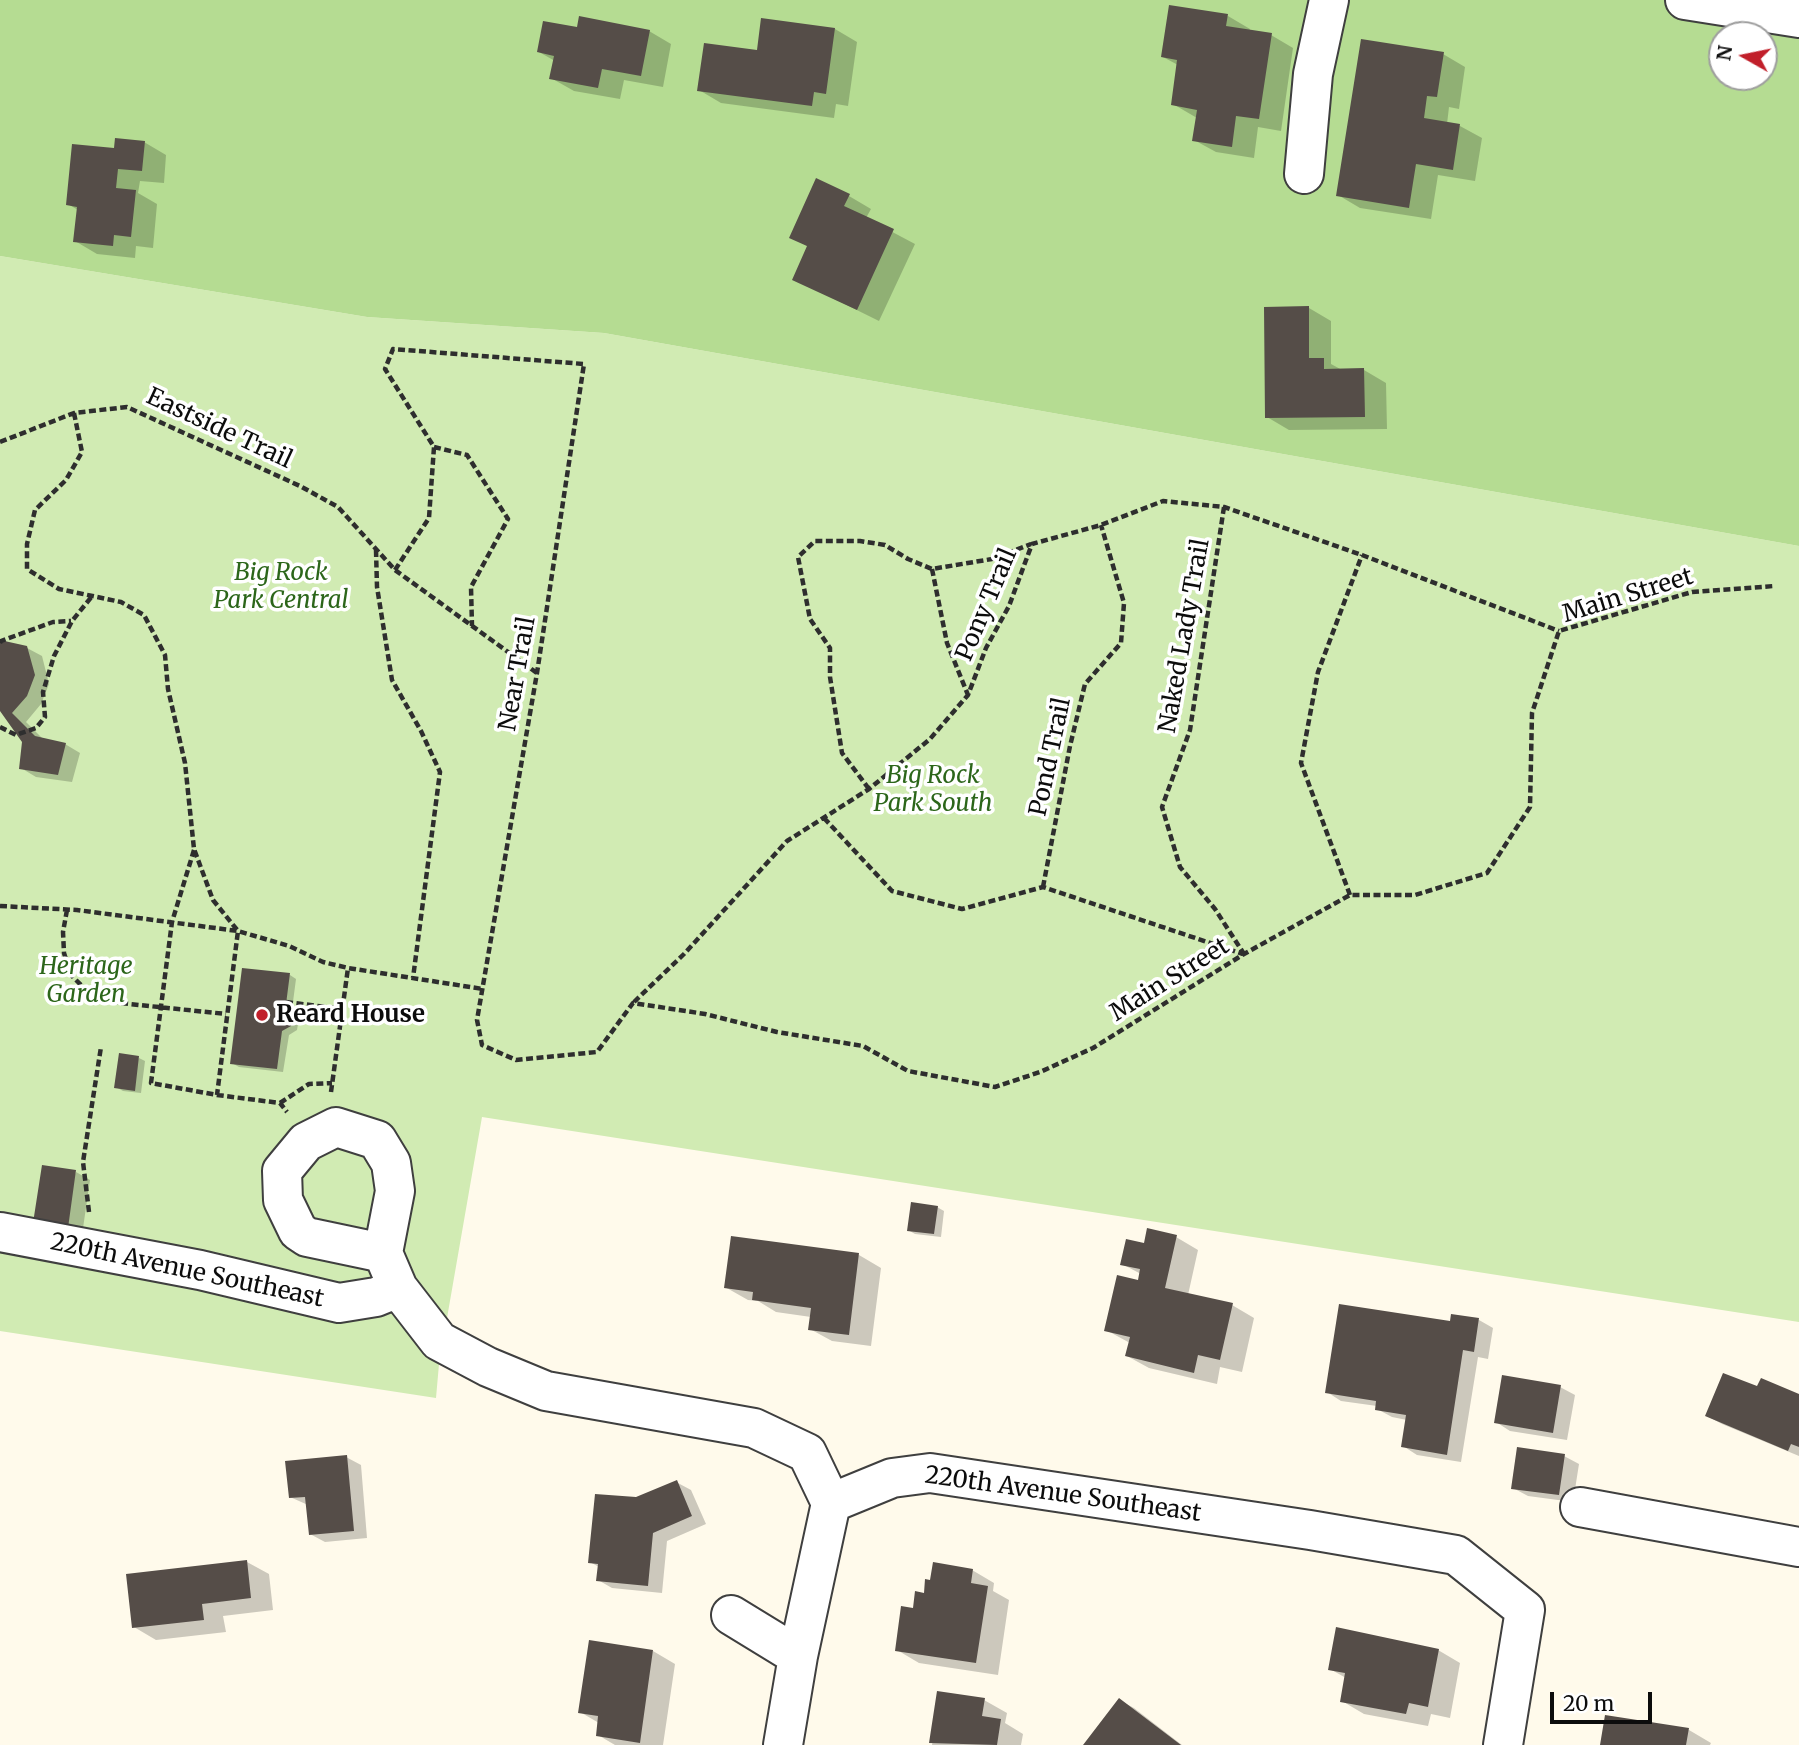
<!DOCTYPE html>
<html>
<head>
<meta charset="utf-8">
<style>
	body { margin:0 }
	#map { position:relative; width:1799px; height:1745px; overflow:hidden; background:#fffaeb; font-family:Merriweather,serif }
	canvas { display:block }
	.north { position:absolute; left:1708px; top:21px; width:70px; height:70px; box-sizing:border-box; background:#fff; border:2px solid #9e9e9e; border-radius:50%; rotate:279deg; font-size:19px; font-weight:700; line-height:28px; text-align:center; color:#0c0c0c }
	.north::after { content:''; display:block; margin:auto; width:24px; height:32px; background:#c11f2a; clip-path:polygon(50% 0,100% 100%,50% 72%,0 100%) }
	.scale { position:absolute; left:1550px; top:1692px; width:102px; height:32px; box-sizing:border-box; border:4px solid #0c0c0c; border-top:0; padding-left:9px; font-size:21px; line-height:24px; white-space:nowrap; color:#0c0c0c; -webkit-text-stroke:5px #fff; paint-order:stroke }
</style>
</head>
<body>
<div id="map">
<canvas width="1799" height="1745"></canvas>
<div class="north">N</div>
<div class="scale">20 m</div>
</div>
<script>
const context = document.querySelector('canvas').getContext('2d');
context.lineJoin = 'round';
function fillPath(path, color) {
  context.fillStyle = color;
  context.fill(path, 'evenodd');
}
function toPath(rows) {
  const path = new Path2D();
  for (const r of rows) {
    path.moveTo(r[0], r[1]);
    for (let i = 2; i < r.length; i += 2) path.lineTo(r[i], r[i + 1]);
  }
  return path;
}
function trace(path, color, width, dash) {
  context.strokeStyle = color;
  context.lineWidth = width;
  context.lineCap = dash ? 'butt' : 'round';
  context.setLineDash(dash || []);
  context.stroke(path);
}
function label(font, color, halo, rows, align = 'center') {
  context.font = font + ' Merriweather,serif';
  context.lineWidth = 7;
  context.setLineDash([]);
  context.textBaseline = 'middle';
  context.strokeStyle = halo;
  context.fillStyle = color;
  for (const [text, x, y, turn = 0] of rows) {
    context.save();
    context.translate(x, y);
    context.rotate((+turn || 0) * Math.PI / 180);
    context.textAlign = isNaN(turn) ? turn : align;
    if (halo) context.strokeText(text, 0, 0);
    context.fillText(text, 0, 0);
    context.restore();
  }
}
fillPath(toPath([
	[0,256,367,317,604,333,1799,546,1799,1322,482,1117,439,1364,436,1398,0,1331]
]), '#d1ebb3');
fillPath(toPath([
	[0,0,1799,0,1799,546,604,333,367,317,0,256],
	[1722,35,1764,35,1764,77,1722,77]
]), '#b5dc92');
fillPath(toPath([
	[1228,16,1250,29,1249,32,1271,35,1293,48,1281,131,1258,127,1254,158,1216,152,1194,140,1197,118,1173,104,1178,65,1163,57],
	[835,29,857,42,848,106,836,104,834,118,721,103,699,90,758,52],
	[649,31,671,44,663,87,624,80,620,99,574,91,551,78,555,61,539,52],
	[1443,54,1465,67,1459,109,1449,107,1447,124,1460,126,1482,138,1475,181,1438,175,1431,219,1360,208,1338,195],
	[144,142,166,155,164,183,140,181,138,193,157,204,153,248,136,246,135,258,97,254,75,241,78,210,68,204,116,149],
	[849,196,871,209,866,218,915,244,879,321,794,279,809,247,791,237],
	[1309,308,1331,321,1331,364,1342,370,1364,370,1386,383,1387,429,1289,430,1267,417],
	[0,642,27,648,42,656,49,684,41,704,26,722,43,739,65,744,80,753,72,782,36,777,21,768,24,742,0,708],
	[243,970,290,975,296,979,291,1017,298,1024,297,1030,289,1035,283,1072,239,1067,232,1063],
	[139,1058,145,1061,141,1093,123,1091,116,1087],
	[76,1172,90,1180,82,1235,50,1230],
	[937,1207,944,1211,941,1237,915,1234,908,1230],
	[1176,1237,1198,1250,1188,1295,1232,1305,1254,1318,1242,1372,1220,1367,1217,1384,1149,1368,1127,1356,1130,1343,1106,1330,1139,1282,1141,1274,1122,1264,1145,1245],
	[859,1255,881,1268,871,1346,832,1341,810,1329,811,1317,776,1312,758,1301,748,1300,725,1287],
	[1452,1316,1479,1320,1493,1328,1488,1359,1478,1357,1461,1462,1417,1455,1403,1446,1407,1420,1392,1417,1377,1409,1377,1406,1341,1401,1327,1392,1451,1323],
	[1560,1387,1575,1395,1567,1440,1510,1431,1496,1422],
	[1799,1396,1799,1456,1722,1424,1707,1416],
	[1564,1456,1579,1464,1573,1502,1528,1496,1513,1488],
	[346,1457,361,1465,367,1538,325,1542,310,1534,308,1505,290,1497],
	[676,1482,691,1490,706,1524,667,1541,662,1593,612,1588,598,1580,599,1567,590,1562,636,1499],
	[247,1562,269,1574,273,1610,223,1616,226,1632,156,1640,134,1627],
	[972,1570,994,1583,993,1591,1009,1600,998,1675,919,1663,897,1650,914,1610,925,1595],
	[1438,1650,1460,1663,1450,1718,1431,1714,1428,1726,1364,1714,1342,1701,1346,1678,1330,1669],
	[653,1651,675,1664,663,1745,615,1745,598,1735,599,1723,580,1712],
	[939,1693,984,1700,1007,1713,1005,1723,1023,1734,1021,1745,932,1745],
	[1119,1700,1134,1708,1182,1745,1085,1745],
	[1689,1730,1711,1743,1710,1745,1602,1745]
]), '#0003');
fillPath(toPath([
	[1169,5,1228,14,1226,26,1272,33,1259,119,1236,116,1232,147,1192,141,1197,110,1171,105,1177,60,1161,57],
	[579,16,650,30,641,76,602,69,598,88,549,79,554,56,537,52,543,21,577,27],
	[761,18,835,28,826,94,814,92,812,106,697,91,704,43,757,50],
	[1361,39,1444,52,1437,97,1427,96,1424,118,1460,124,1453,170,1416,164,1409,208,1336,196],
	[115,138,145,141,142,171,118,169,116,188,136,190,131,237,114,235,113,246,73,242,77,207,66,205,72,144,114,148],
	[816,178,850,194,844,206,894,229,857,310,792,280,807,246,789,238],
	[1309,306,1309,358,1324,358,1324,369,1364,368,1365,417,1265,418,1264,307],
	[0,640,27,646,35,675,27,696,12,713,35,736,66,743,58,775,19,769,22,742,0,711],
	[242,968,290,973,285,1012,292,1019,291,1026,282,1031,277,1069,230,1064],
	[119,1053,139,1056,135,1091,114,1088],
	[42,1165,76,1170,68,1228,33,1223],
	[911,1202,938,1206,934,1234,907,1231],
	[1147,1228,1177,1235,1165,1288,1233,1303,1220,1360,1198,1355,1194,1373,1125,1356,1130,1337,1104,1331,1117,1275,1138,1280,1140,1269,1120,1265,1126,1239,1144,1243],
	[731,1236,859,1253,849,1335,808,1330,811,1308,752,1300,753,1292,724,1288],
	[1339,1304,1450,1321,1451,1314,1479,1318,1474,1352,1463,1350,1447,1455,1401,1447,1406,1415,1375,1410,1376,1401,1325,1393],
	[1723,1373,1757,1386,1761,1378,1799,1394,1799,1447,1791,1444,1788,1451,1705,1416],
	[1502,1375,1561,1385,1553,1433,1494,1423],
	[1517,1447,1565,1454,1559,1495,1511,1489],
	[347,1455,354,1531,309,1535,305,1497,289,1498,285,1461],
	[677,1480,692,1516,653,1533,648,1586,596,1581,598,1564,588,1563,595,1494,636,1497],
	[247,1560,251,1598,202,1604,204,1620,132,1628,126,1574],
	[933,1562,973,1569,971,1583,988,1586,976,1663,895,1651,901,1606,913,1608,915,1591,924,1593,925,1579,930,1580],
	[1336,1627,1439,1649,1428,1707,1409,1703,1406,1714,1340,1702,1345,1673,1328,1670],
	[589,1640,653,1650,640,1743,596,1736,598,1716,578,1713],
	[937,1691,985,1698,982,1716,1001,1719,997,1745,929,1743],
	[1119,1698,1181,1745,1083,1745],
	[1605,1715,1689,1728,1686,1745,1600,1745]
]), '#554d48');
const minor = toPath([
	[1685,0,1799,18],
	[1304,174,1313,74,1329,0],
	[0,1232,200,1270,339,1303,376,1297,398,1288,439,1341,488,1367,546,1391,754,1428,807,1453,831,1503,892,1478,930,1473,1310,1530,1456,1555,1525,1610,1503,1745],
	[383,1253,307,1237,298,1231,283,1200,282,1171,306,1142,336,1127,377,1140,391,1163,395,1191,383,1253,398,1288],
	[1580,1507,1799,1547],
	[731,1615,798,1656],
	[783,1745,798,1656,831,1503]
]);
trace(minor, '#3f3f3f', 42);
trace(toPath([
	[74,413,82,452,66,480,35,510,27,544,27,569,59,589,121,602,144,615,165,655,168,689,185,763,194,849,213,900,238,931,217,1095],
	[0,442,74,413,127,407,300,486,338,507,395,570,537,673],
	[434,447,467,455,508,519,471,587,472,626],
	[1224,507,1190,730,1162,807,1180,867,1215,909,1244,954],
	[376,550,377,587,392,680,421,731,440,772,413,978],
	[932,569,947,643,968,695],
	[395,570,429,518,434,447,385,369,393,349,584,364,537,673,477,1020,482,1045,516,1060,597,1052,633,1003,705,1014,777,1032,863,1046,908,1071,995,1087,1040,1072,1093,1048,1244,954,1350,895,1415,895,1487,873,1530,807,1532,713,1559,631,1692,592,1774,586],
	[0,643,1,641,53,622,71,621],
	[0,727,16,735,36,728,45,717,43,692,54,656,72,621,93,595],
	[869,789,842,753,830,677,830,648,810,619,798,557,815,541,860,541,885,545,908,559,932,569,992,559,1031,544],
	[824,818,892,891,962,909,1043,887,1243,954],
	[194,850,172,922,151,1083,217,1095,280,1103,287,1112],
	[1043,887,1070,746,1085,684,1121,643,1124,603,1101,525],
	[1350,895,1301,763,1318,672,1362,555],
	[0,906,77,910,238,931,289,946,323,962,348,968,483,989],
	[67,910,63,932,64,953,71,975,87,991,99,999,120,1003,226,1014],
	[286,1002,342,1009],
	[634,1002,684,954,787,841,869,789,930,739,968,695,986,648,1009,606,1032,544,1101,525,1163,501,1224,507,1362,555,1559,631],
	[331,1092,348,968],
	[280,1103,309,1084,332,1083],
	[89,1212,83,1162,101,1047]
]), '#2e2e2e', 4.5, [7, 3.5]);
trace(minor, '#fff', 38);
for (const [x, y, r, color] of [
	[262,1015,7,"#c11f2a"]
]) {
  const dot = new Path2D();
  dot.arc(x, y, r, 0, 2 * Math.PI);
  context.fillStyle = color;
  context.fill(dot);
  trace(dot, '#fff', 2.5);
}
label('24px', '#0c0c0c', '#fff', [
	["Eastside Trail",219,429,25],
	["Main Street",1628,596,-17],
	["Pony Trail",987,605,-67],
	["Naked Lady Trail",1185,636,-80],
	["Near Trail",518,674,-80],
	["Pond Trail",1051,757,-78],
	["Main Street",1170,980,-32],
	["220th Avenue Southeast",187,1271,12],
	["220th Avenue Southeast",1063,1495,8]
]);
label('italic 24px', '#2c661a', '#fff', [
	["Big Rock",281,573],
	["Park Central",281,601],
	["Big Rock",933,776],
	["Park South",933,804],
	["Heritage",86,967],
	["Garden",86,995]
]);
label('bold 24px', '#0c0c0c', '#fff', [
	["Reard House",276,1015]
], 'left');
</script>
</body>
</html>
